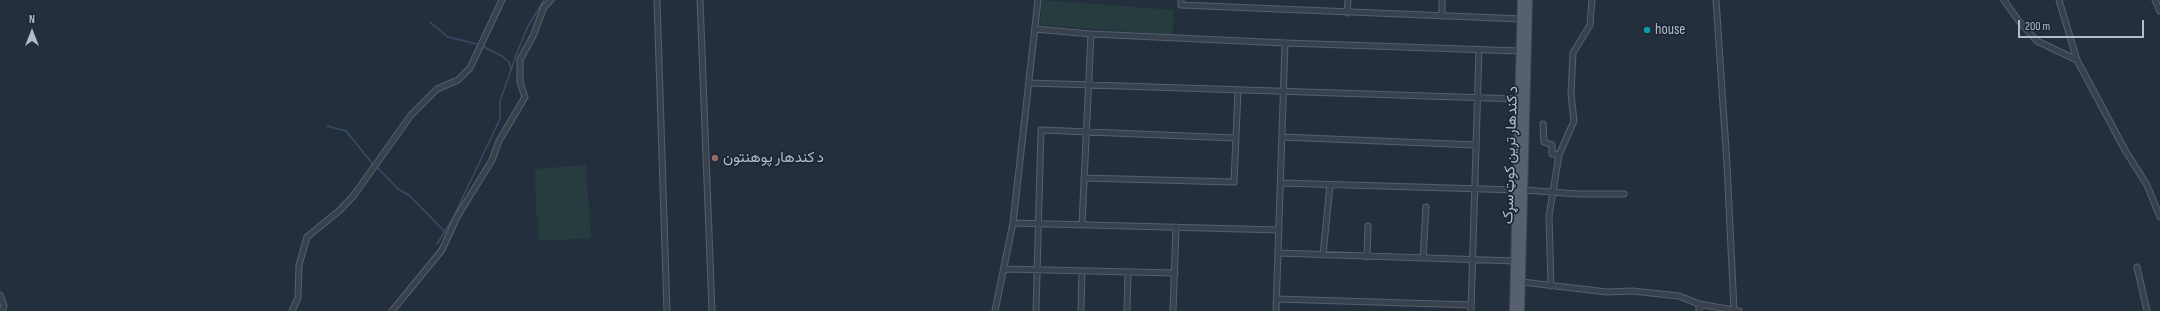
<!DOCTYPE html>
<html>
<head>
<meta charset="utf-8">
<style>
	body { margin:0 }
	#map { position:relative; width:2160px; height:311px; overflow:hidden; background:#242f3e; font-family:"Sofia Sans Condensed",sans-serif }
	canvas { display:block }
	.north { position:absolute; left:12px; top:12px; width:40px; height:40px; -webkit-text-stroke:3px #1d2633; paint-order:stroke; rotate:0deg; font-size:11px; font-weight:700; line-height:16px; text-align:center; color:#b4bcc9 }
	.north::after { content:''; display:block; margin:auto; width:14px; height:18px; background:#b4bcc9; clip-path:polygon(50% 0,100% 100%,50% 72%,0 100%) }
	.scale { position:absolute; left:2018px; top:20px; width:126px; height:18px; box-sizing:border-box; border:2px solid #b4bcc9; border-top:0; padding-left:5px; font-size:12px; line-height:14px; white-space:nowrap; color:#b4bcc9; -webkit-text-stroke:3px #1d2633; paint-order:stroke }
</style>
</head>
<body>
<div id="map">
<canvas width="2160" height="311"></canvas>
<div class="north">N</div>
<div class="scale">200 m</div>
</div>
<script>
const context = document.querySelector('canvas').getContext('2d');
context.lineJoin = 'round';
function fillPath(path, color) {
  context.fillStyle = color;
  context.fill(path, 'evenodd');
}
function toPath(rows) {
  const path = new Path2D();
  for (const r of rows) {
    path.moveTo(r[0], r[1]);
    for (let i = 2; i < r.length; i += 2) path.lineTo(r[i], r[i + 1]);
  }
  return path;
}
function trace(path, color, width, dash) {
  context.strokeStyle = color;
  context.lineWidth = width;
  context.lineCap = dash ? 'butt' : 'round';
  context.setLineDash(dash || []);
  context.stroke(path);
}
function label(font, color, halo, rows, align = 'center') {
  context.font = font + ' "Sofia Sans Condensed",Vazirmatn,sans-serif';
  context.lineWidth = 3.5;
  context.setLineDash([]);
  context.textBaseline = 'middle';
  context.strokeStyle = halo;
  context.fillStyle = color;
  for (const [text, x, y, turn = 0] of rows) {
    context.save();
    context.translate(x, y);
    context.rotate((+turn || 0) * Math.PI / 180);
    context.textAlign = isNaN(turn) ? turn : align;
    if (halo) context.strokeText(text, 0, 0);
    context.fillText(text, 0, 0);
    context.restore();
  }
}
fillPath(toPath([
	[1042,0,1174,10,1172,35,1040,25],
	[586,165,591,238,539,241,538,216,536,216,535,169]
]), '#263c3f');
trace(toPath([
	[430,22,448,37,477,44],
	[484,47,502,56,509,62,511,68],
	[327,126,346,131,372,163],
	[378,168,398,189,409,195,445,232],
	[437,244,453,218,500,119,500,101,517,53,527,28,544,0]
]), '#394c67', 1.5);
const street = toPath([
	[657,0,667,311],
	[700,0,712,311],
	[1181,0,1181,5,1522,19],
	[1716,0,1727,165,1734,310],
	[2004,0,2018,20,2037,41,2077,60,2125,150,2147,185,2160,217],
	[2059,0,2077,60],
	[2155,0,2160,11],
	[1347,13,1348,0],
	[1442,16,1442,0],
	[1035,29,1091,34,1285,43,1520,51],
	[1030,83,1519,99],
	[1543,124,1544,142,1552,145,1552,154,1559,155],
	[1282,137,1476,145],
	[1084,178,1234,182,1238,91],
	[1281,183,1517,190],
	[1524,190,1578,194,1624,194],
	[1013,223,1279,230],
	[1082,224,1091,34],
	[1278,253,1516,261],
	[1323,255,1330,185],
	[1367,257,1368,226],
	[1423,258,1426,207],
	[2137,267,2147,311],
	[1004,269,1175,273],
	[1522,282,1607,292,1632,291,1679,296,1699,304,1739,311],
	[1551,286,1549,216,1559,155,1574,121,1571,94,1573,53,1590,25,1592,0],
	[0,295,4,306,2,311],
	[1277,299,1471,305],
	[1699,304,1699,311],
	[292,311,298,298,299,265,307,237,340,210,354,195,411,115,437,89,458,80,470,68,502,0],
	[392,311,442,250,457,217,492,160,499,141,525,97,520,82,520,60,533,36,544,7,551,0],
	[995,311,1013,223,1038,0],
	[1036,311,1041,130,1235,138],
	[1081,311,1082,271],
	[1127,311,1128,272],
	[1173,311,1176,227],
	[1276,311,1285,43],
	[1471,311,1479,49]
]);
const primary = toPath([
	[1514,311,1522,0],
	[1520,311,1528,0]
]);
trace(street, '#565f6c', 7);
trace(primary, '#414a57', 10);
trace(street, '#38414e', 5);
trace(primary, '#56606e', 8);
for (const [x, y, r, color] of [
	[1647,30,4,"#0f9aa8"],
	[715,158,4,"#8d6e63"]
]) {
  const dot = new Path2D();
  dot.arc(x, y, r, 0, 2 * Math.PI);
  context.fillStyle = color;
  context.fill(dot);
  trace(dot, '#1d2633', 1.5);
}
label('15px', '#b4bcc9', '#1d2633', [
	["house",1655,30],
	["د کندهار پوهنتون",723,158]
], 'left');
label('15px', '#b4bcc9', '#1d2633', [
	["د کندهار ترين کوټ سړک",1511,155,-88]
]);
</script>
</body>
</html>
